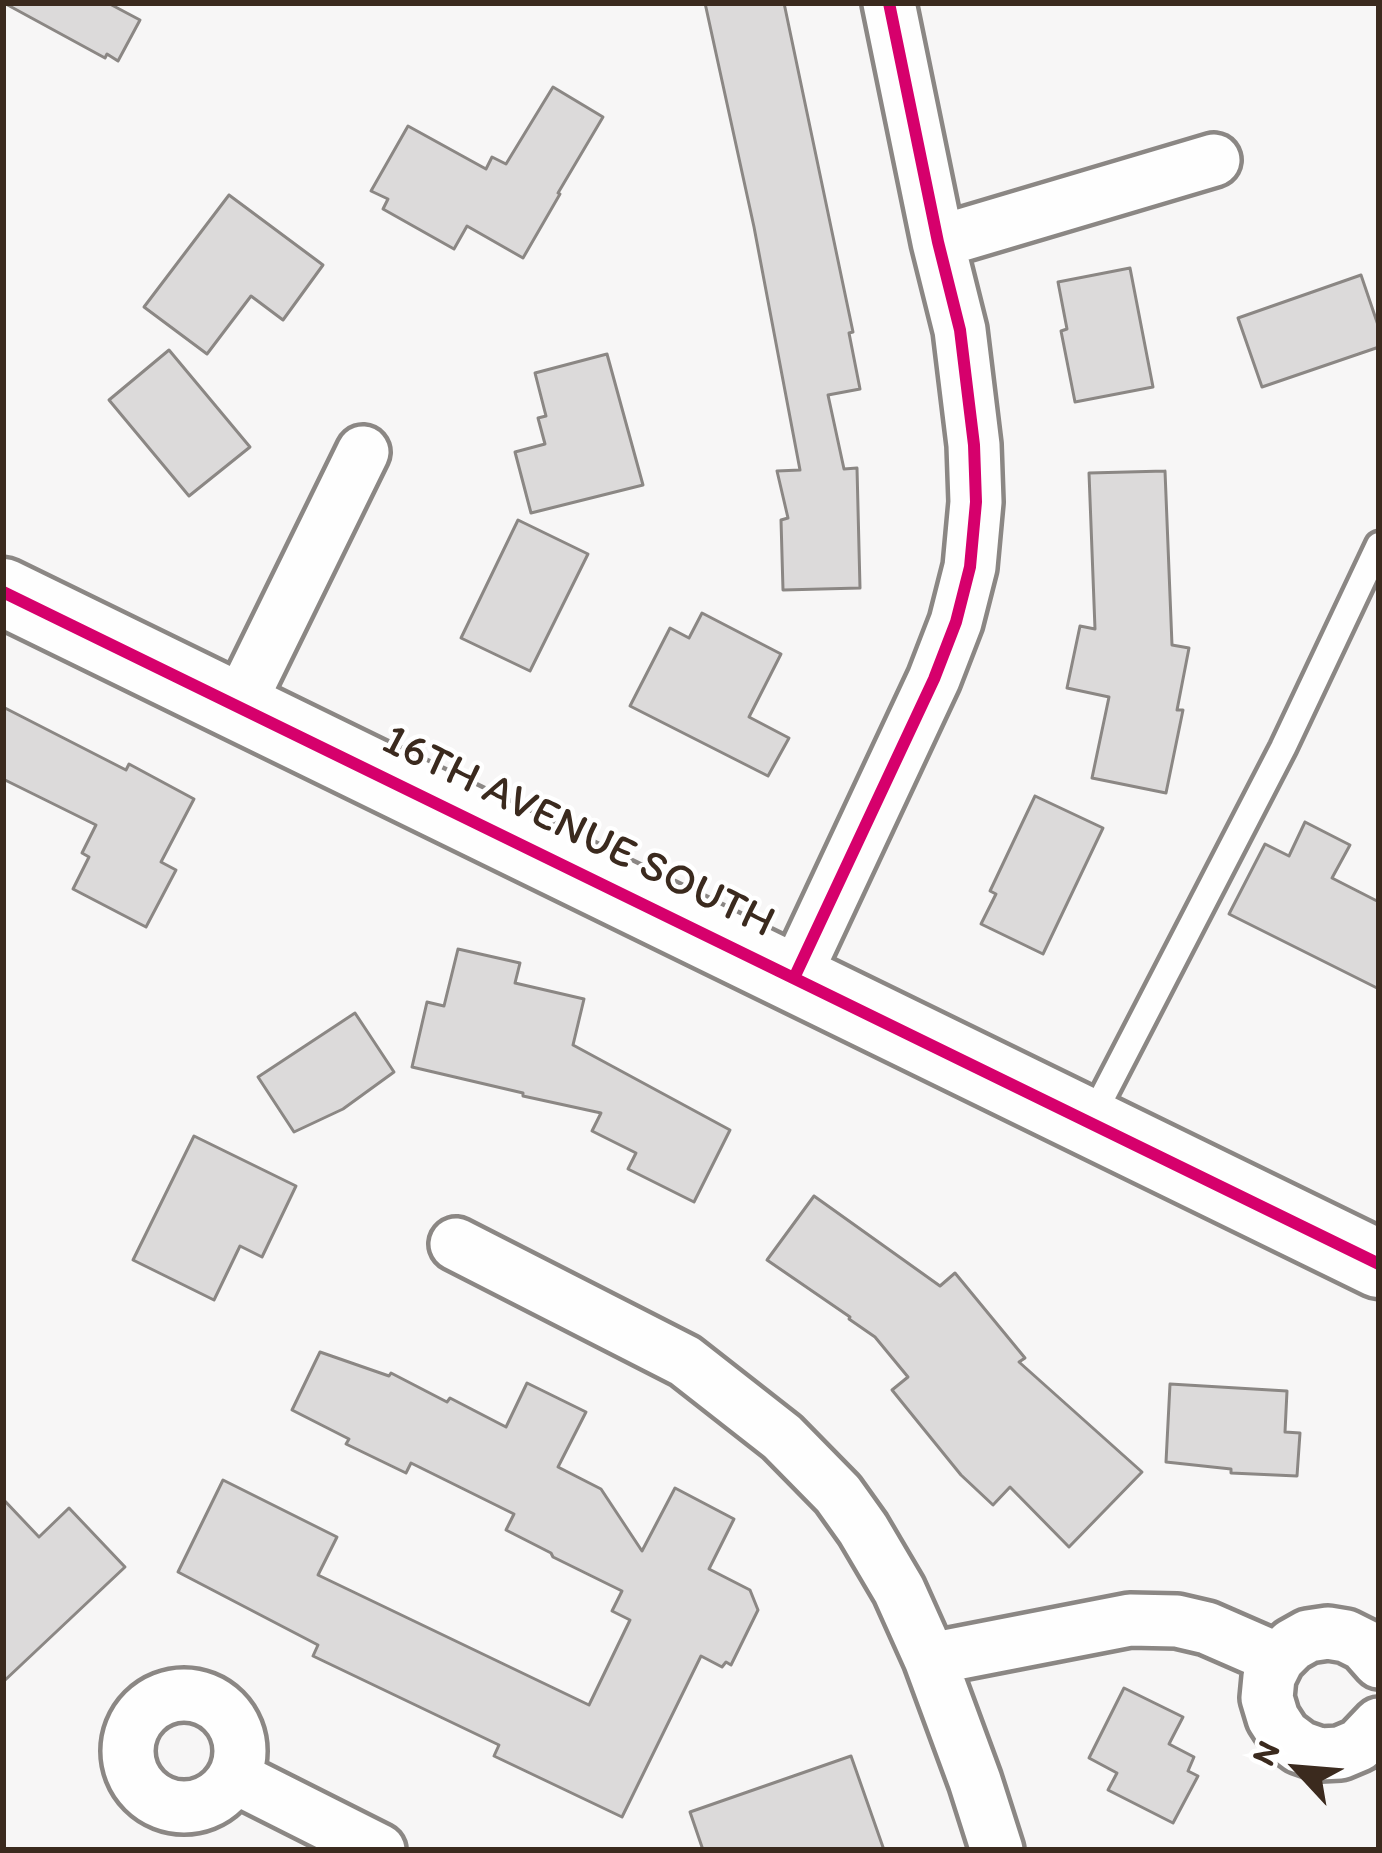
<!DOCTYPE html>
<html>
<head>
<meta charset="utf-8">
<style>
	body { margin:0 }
	#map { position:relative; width:1382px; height:1853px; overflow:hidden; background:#f7f6f6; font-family:Itim,sans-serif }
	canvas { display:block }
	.frame { position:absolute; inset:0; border:6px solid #3b2a1e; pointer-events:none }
	.north { position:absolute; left:1238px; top:1709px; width:120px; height:120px; -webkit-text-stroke:9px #fff; paint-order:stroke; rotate:296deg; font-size:33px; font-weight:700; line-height:48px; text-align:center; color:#3b2a1e }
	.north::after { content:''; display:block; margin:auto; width:42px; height:54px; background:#3b2a1e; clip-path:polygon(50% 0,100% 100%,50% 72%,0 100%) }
</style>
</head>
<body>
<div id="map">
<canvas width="1382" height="1853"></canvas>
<div class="frame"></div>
<div class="north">N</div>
</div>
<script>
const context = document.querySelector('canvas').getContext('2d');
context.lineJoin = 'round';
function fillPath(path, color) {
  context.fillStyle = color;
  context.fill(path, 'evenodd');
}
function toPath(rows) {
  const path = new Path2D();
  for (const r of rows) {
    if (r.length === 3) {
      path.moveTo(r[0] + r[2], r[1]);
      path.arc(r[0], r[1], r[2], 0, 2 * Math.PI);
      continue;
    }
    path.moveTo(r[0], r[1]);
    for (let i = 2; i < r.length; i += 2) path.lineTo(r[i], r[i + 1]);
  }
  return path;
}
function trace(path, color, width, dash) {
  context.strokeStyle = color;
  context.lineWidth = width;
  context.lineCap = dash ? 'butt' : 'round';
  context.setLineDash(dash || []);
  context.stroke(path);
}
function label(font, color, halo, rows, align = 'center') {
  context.font = font + ' Itim,sans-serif';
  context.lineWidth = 9;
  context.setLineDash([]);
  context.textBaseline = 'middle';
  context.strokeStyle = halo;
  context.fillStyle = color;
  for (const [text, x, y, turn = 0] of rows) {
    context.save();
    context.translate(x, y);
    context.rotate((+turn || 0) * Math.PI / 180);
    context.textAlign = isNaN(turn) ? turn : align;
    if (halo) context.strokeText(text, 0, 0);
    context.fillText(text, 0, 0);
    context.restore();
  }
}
const building = toPath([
	[4,3,108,3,140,20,118,61,107,54,105,58,4,3],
	[705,3,784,3,853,332,849,333,860,389,828,395,844,469,857,468,860,588,783,590,781,520,788,518,777,471,800,470,754,227,705,3],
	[553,87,603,117,558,193,560,194,523,258,467,226,454,249,383,209,388,199,371,191,408,126,486,169,492,157,506,164,553,87],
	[229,195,323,265,283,320,251,296,207,354,144,307,229,195],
	[1130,268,1153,387,1075,402,1061,331,1067,329,1058,282,1130,268],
	[1361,275,1379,328,1379,347,1262,387,1238,318,1361,275],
	[169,350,250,447,189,496,109,400,169,350],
	[607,354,643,485,531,513,515,452,545,444,538,418,546,416,535,373,607,354],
	[1165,471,1172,645,1189,648,1177,710,1183,710,1166,793,1092,778,1109,697,1067,688,1080,626,1095,629,1089,473,1165,471],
	[518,520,588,554,530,671,461,638,518,520],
	[702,613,781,654,749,717,789,738,768,776,630,706,670,628,689,638,702,613],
	[3,707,126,770,129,764,194,799,161,862,176,870,146,927,73,889,89,857,82,853,96,825,3,779,3,707],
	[1035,796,1103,828,1043,954,981,924,996,894,990,891,1035,796],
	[1305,822,1350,845,1332,878,1379,902,1379,989,1229,914,1265,844,1289,856,1305,822],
	[458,949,520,963,515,983,584,999,573,1045,730,1130,694,1202,628,1169,636,1153,592,1131,601,1113,523,1096,523,1093,412,1067,427,1002,444,1006,458,949],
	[355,1013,394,1072,343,1109,294,1132,258,1077,355,1013],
	[194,1136,296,1186,262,1257,240,1246,214,1300,133,1260,194,1136],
	[814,1196,940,1286,955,1273,1025,1358,1019,1362,1142,1472,1069,1547,1010,1487,993,1505,961,1475,892,1390,908,1377,875,1337,849,1319,850,1317,767,1260,814,1196],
	[320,1352,389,1376,391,1373,447,1402,450,1398,506,1427,527,1383,586,1412,558,1467,601,1489,642,1551,675,1488,734,1519,709,1569,750,1590,758,1610,731,1665,726,1662,722,1667,701,1656,622,1817,494,1756,499,1745,313,1656,318,1645,178,1572,223,1480,337,1537,318,1575,589,1705,630,1620,612,1611,622,1591,553,1557,551,1553,506,1530,514,1514,411,1463,406,1473,346,1444,349,1439,292,1410,320,1352],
	[1170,1384,1287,1391,1285,1432,1300,1433,1297,1476,1231,1473,1231,1469,1166,1462,1170,1384],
	[3,1499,39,1537,69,1508,125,1567,3,1682,3,1499],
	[1124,1688,1183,1717,1169,1744,1194,1757,1188,1771,1198,1776,1173,1823,1108,1790,1117,1773,1089,1758,1124,1688],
	[851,1756,884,1850,703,1850,690,1812,851,1756]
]);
fillPath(building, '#dcdada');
trace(building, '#8b8784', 3);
const service = toPath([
	[1090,1121,1283,748,1379,545]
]);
const minor = toPath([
	[938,242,1214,160],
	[238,707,363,452],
	[794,978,934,679,956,622,970,567,976,502,974,445,960,330,938,242,889,3],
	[456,1244,685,1361,782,1437,838,1494,863,1529,899,1590,930,1659,975,1781,997,1850],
	[930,1659,1130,1620,1177,1621,1207,1628,1278,1659],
	[1379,1662,1364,1645,1346,1636,1328,1633,1308,1636,1292,1645,1278,1659,1269,1677,1267,1698,1273,1718,1284,1735,1300,1747,1320,1754,1340,1753,1359,1745,1379,1724],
	[184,1751,56],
	[234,1777,379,1850]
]);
const secondary = toPath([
	[3,592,1379,1264]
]);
trace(service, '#8b8784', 33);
trace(minor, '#8b8784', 60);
trace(secondary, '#8b8784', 75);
trace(service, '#fefefe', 24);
trace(minor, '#fefefe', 51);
trace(secondary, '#fefefe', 66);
trace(toPath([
	[3,592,1379,1264],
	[794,978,934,679,956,622,970,567,976,502,974,445,960,330,938,242,889,3]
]), '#d6006c', 12);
label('45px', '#3b2a1e', '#fff', [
	["16TH AVENUE SOUTH",578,833,26]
]);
</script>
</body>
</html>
